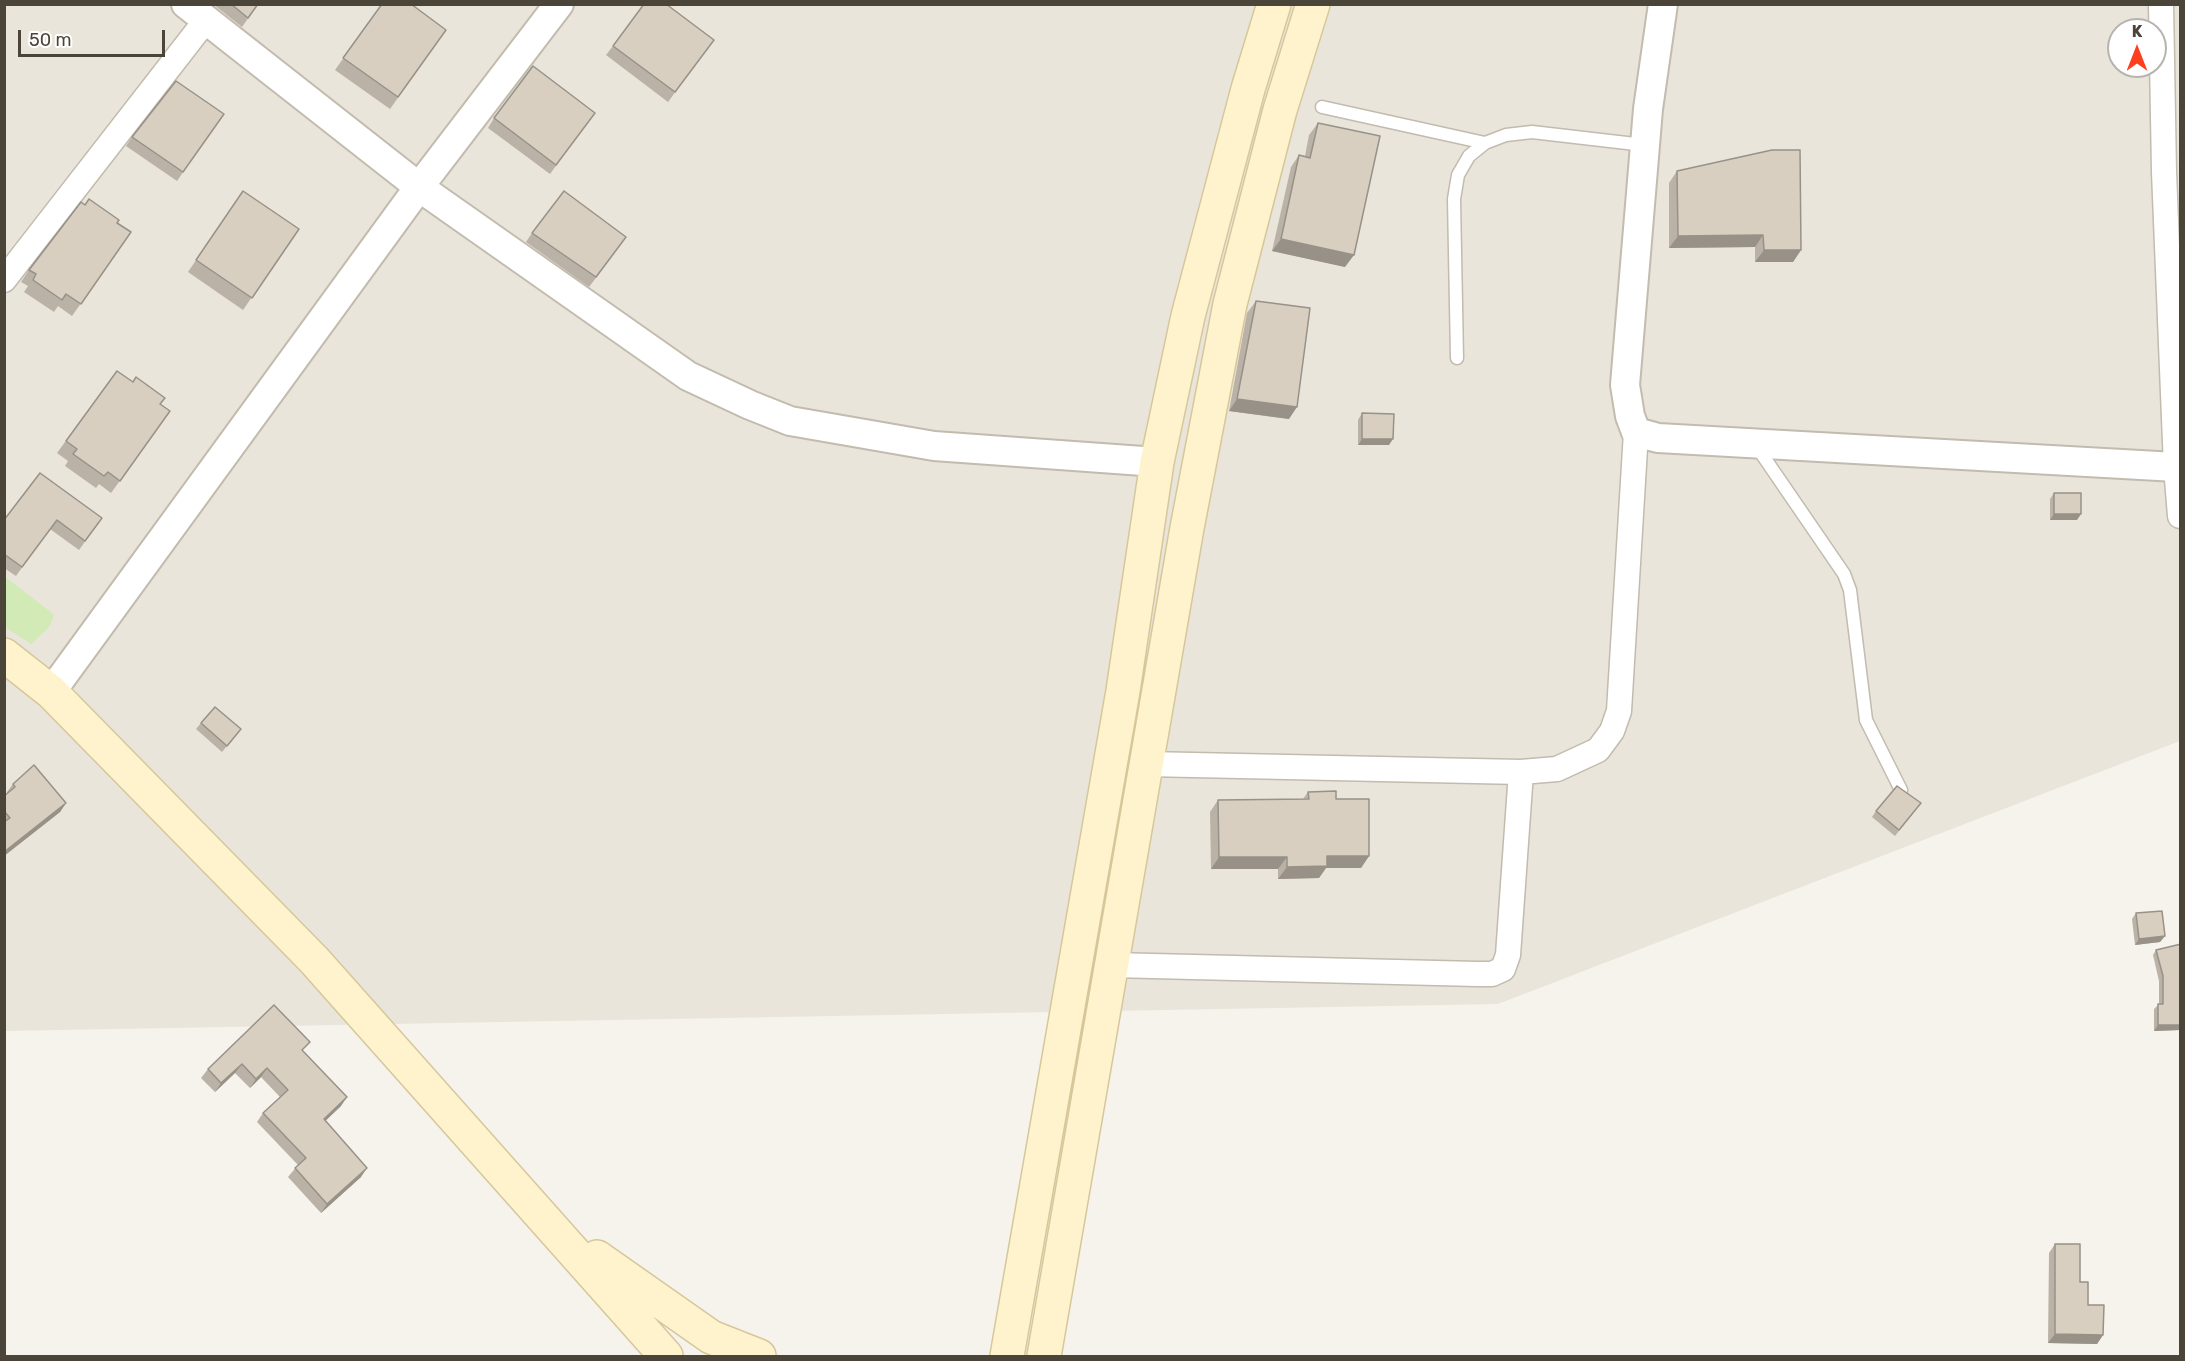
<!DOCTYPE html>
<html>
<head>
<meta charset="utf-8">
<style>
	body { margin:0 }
	#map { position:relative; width:2185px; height:1361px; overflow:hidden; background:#f6f3ec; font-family:Rubik,sans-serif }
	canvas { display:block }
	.frame { position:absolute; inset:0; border:6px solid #4b4439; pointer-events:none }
	.north { position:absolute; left:2107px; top:18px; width:60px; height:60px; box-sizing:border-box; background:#fff; border:2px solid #b7b4b0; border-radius:50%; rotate:0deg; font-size:16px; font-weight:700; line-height:24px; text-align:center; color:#4b4439 }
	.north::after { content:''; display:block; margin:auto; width:21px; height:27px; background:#fc3f1d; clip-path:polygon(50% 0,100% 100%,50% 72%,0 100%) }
	.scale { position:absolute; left:18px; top:30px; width:147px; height:27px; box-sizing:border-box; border:3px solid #4b4439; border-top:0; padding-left:8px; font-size:18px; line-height:21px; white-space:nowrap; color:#4b4439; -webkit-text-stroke:4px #fff; paint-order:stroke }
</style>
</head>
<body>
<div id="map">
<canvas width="2185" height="1361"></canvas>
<div class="frame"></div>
<div class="north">K</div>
<div class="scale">50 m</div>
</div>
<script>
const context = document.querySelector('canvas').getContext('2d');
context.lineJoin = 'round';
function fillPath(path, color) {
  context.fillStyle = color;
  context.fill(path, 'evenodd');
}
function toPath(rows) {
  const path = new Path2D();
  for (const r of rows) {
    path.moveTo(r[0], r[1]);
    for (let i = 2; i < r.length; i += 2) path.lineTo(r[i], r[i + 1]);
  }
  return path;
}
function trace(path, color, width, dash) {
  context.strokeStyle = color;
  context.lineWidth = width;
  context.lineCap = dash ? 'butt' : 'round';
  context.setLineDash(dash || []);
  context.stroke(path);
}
fillPath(toPath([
	[4,5,2180,5,2180,741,1498,1004,5,1031],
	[2119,30,2155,30,2155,66,2119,66]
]), '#eae5da');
fillPath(toPath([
	[4,576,52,613,54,616,49,627,31,644,5,627]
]), '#d2eab5');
const service = toPath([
	[1322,107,1485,143],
	[1457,358,1454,199,1458,175,1469,156,1485,143,1506,135,1532,132,1644,145],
	[1757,447,1844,574,1850,590,1866,720,1901,790]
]);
const minor = toPath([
	[2161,4,2164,172,2176,467,2180,516],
	[4,280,206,20],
	[1146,764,1521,772,1557,769,1598,750,1612,731,1619,711,1636,432],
	[1112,965,1477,974,1492,974,1503,969,1508,955,1521,772]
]);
const tertiary = toPath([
	[186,4,419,187,688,376,750,405,790,421,934,446,1157,462],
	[1663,4,1648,109,1625,385,1630,416,1636,432,1658,438,2176,467],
	[51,692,419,187,559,4]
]);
const secondary = toPath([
	[4,655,51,692,314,960,666,1356],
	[597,1257,711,1337,759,1356],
	[1007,1356,1123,691,1157,462,1188,316,1248,89,1274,4],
	[1044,1356,1187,528,1230,304,1280,110,1313,4]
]);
trace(service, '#c2bbae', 15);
trace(minor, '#c2bbae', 27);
trace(tertiary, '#c2bbae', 32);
trace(secondary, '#d6c79b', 36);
trace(service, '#fff', 12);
trace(minor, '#fff', 24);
trace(tertiary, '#fff', 28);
trace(secondary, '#fff3cd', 33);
fillPath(toPath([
	[213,4,258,4,242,27],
	[382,4,446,30,390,109,335,70],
	[714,40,668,102,606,55,613,46],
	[595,113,550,174,488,128,494,118],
	[224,114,177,181,126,146,132,137],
	[1318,123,1345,267,1272,251,1291,167,1299,155,1305,156,1309,135],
	[1677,171,1801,250,1793,262,1755,262,1755,247,1669,248,1669,183],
	[243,191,299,229,243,310,188,272],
	[117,223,131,232,72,316,58,306,54,312,24,292,28,286,21,282,29,270],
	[532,233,620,246,589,287,526,242],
	[1256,301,1289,419,1229,411,1247,313],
	[117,371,170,411,111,493,99,484,96,488,65,466,68,461,57,453],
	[1362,413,1389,445,1358,445,1358,420],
	[2054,493,2077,520,2050,520,2050,499],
	[102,518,79,550,50,529,16,576,4,568,4,520],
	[201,723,241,729,222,752,196,729],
	[13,784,66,803,60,812,4,856,4,796,8,794,7,792],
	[1308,792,1336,799,1369,856,1361,868,1326,868,1319,878,1278,879,1278,869,1211,869,1210,812,1218,800,1303,799],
	[1921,803,1895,836,1872,817,1876,811],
	[2136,913,2165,936,2160,942,2135,945,2132,919],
	[2156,950,2180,1030,2154,1031,2154,1009,2159,1004,2159,981,2153,955],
	[303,1052,341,1106,325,1121,361,1177,321,1213,288,1177,298,1165,257,1122,263,1113,280,1097,261,1077,250,1088,235,1073,215,1092,201,1078,208,1069],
	[2055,1244,2080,1282,2088,1305,2103,1335,2097,1344,2048,1343,2049,1253]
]), '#bab2a6');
fillPath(toPath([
	[1763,235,1755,247,1669,248,1678,236],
	[1281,239,1354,255,1345,267,1272,251],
	[1764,250,1801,250,1793,262,1755,262],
	[1237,399,1297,407,1289,419,1229,411],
	[1362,439,1393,439,1389,445,1358,445],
	[2054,514,2081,514,2077,520,2050,520],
	[66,803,60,812,4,856,4,852],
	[1327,856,1369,856,1361,868,1326,868,1319,878,1278,879,1287,867],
	[1219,857,1287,857,1278,869,1211,869],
	[2165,936,2160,942,2135,945,2139,939],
	[2158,1025,2181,1025,2180,1030,2154,1031],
	[242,1064,235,1073,215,1092,221,1083],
	[267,1068,261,1077,250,1088,256,1079],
	[347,1097,341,1106,318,1128,324,1119],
	[367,1168,361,1177,321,1213,327,1204],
	[2055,1334,2103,1335,2097,1344,2048,1343]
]), '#979187');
const building = toPath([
	[231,4,258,4,248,18,231,4],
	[382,4,411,4,446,30,398,97,343,58,382,4],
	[644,4,666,4,714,40,675,92,613,46,644,4],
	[533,66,595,113,556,165,494,118,533,66],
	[176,81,224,114,183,172,132,137,176,81],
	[1318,123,1380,136,1354,255,1281,239,1299,155,1310,158,1318,123],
	[1772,150,1800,150,1801,250,1764,250,1763,235,1678,236,1677,171,1772,150],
	[243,191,299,229,252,298,196,260,243,191],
	[564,191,626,237,596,277,532,233,564,191],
	[89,199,119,220,117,223,131,232,81,304,66,294,62,300,33,280,36,274,29,270,81,202,85,205,89,199],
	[1256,301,1310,308,1297,407,1237,399,1256,301],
	[117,371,133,382,136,377,165,398,160,404,170,411,120,481,108,472,104,476,73,454,77,449,66,441,117,371],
	[1362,413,1394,414,1393,439,1362,439,1362,413],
	[40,473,102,518,85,541,57,520,22,567,4,554,4,520,40,473],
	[2054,493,2081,493,2081,514,2054,514,2054,493],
	[215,707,241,729,227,746,201,723,215,707],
	[34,765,66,803,4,852,4,822,10,818,4,811,4,796,15,787,13,784,34,765],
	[1897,786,1921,803,1899,830,1876,811,1897,786],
	[1336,791,1336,799,1369,799,1369,856,1327,856,1327,866,1287,867,1287,857,1219,857,1218,800,1309,799,1308,792,1336,791],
	[2162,911,2165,936,2139,939,2136,913,2162,911],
	[2181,944,2181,1025,2158,1025,2158,1004,2163,1004,2163,976,2156,950,2181,944],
	[274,1005,310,1042,302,1050,347,1097,324,1119,367,1168,327,1204,295,1168,306,1158,263,1113,288,1090,267,1068,256,1079,242,1064,221,1083,208,1069,274,1005],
	[2055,1244,2080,1244,2080,1282,2088,1282,2088,1305,2104,1305,2103,1335,2055,1334,2055,1244]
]);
fillPath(building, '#d8cfc1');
trace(building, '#979187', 1.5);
</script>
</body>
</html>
